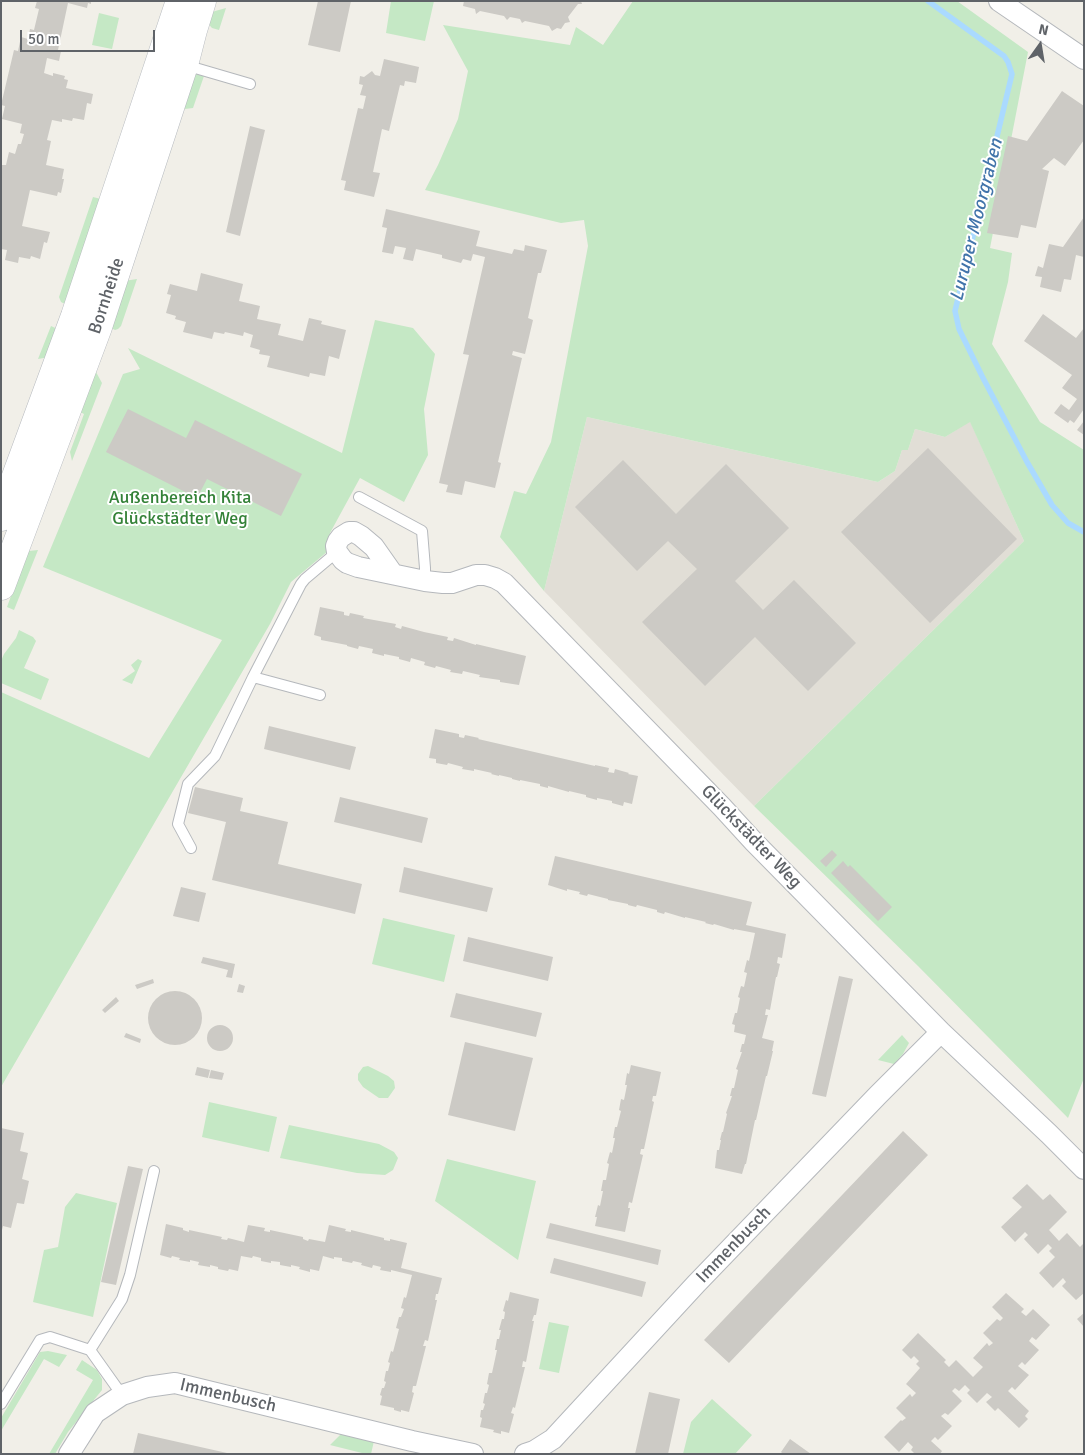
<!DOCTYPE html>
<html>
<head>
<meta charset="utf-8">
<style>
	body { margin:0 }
	#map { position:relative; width:1085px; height:1455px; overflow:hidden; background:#f1efe8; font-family:Signika,sans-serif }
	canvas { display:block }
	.frame { position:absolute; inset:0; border:2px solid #5f6368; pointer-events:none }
	.north { position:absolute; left:1015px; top:20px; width:50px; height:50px; -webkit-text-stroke:4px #fff; paint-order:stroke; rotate:13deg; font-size:14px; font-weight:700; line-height:20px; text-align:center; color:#5f6368 }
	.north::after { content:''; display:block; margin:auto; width:18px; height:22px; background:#5f6368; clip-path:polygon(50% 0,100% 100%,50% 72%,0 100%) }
	.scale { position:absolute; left:20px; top:30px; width:135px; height:22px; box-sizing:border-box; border:2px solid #5f6368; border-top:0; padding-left:6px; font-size:15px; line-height:18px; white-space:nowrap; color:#5f6368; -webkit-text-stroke:4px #fff; paint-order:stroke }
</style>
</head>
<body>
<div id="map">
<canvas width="1085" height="1455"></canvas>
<div class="frame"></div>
<div class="north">N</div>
<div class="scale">50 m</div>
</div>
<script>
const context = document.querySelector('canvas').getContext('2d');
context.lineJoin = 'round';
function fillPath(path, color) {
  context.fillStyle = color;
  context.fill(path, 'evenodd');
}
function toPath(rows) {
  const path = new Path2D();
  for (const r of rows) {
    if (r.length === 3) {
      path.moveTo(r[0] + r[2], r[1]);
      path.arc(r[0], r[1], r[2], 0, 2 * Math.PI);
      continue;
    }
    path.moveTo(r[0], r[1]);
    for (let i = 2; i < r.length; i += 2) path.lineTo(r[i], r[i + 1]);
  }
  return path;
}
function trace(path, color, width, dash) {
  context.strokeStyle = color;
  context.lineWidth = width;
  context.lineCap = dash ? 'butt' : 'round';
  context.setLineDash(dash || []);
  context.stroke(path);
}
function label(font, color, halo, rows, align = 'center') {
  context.font = font + ' Signika,sans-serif';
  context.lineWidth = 4;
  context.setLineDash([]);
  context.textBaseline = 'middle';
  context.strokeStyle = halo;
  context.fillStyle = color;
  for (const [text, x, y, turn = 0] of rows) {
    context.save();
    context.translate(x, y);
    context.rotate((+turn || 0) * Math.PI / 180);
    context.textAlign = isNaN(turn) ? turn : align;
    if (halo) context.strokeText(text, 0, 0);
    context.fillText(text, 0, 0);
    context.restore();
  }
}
fillPath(toPath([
	[587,417,878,482,895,471,902,450,908,450,915,429,945,437,970,421,1024,541,754,806,544,591]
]), '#e1ded6');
fillPath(toPath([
	[391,1,434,1,425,41,386,33],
	[633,1,957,1,1028,52,990,248,1012,253,1008,282,992,344,1040,422,1084,450,1084,1078,1068,1118,918,966,754,806,1024,541,970,422,945,437,915,429,908,450,902,450,895,471,878,482,587,417,544,591,500,537,514,491,526,494,551,442,588,246,584,220,561,223,425,190,438,165,458,119,468,71,443,25,570,45,576,27,603,45],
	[226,8,219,30,212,28,205,20,208,13],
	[99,13,119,18,112,49,92,45],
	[196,74,204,76,193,108,176,110,187,76],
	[93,197,101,199,73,308,61,302,59,297],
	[137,279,121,326,118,329,115,330,104,324,118,282],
	[375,320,413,328,435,354,424,409,428,455,404,502,360,478,330,533,328,551,291,582,270,624,1,1087,1,692,149,758,222,640,43,567,123,374,140,369,128,348,342,453],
	[51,326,64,332,55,356,38,359],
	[96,372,102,383,72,461,70,452,84,414,80,412],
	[38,550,14,610,7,607,23,563,20,552],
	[19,630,33,637,36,641,24,668,49,679,41,700,1,683,1,661,4,654,16,638],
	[138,659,142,661,132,684,122,680,135,671,131,665],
	[383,918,455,935,444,982,372,964],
	[902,1035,909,1043,903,1054,894,1064,878,1060],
	[368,1066,388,1076,394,1081,395,1088,388,1098,379,1098,363,1087,358,1080,358,1074,363,1067],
	[209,1102,277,1117,269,1152,202,1137],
	[289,1125,379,1144,394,1152,398,1158,393,1170,385,1175,357,1173,280,1158],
	[447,1159,536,1181,518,1260,435,1201],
	[76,1193,117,1203,93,1317,33,1302,44,1250,58,1247,65,1207],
	[549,1322,569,1326,559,1373,539,1369],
	[48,1351,67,1355,59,1367,44,1359,1,1431,1,1418,40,1352],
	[82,1360,97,1370,102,1379,102,1390,68,1432,55,1454,49,1454,93,1380,76,1370],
	[712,1399,752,1435,735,1454,683,1454,691,1422],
	[342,1433,374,1441,371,1454,366,1454,330,1445]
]), '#c5e8c5');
trace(toPath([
	[928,1,1004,56,1008,62,1012,74,955,311,959,329,982,376,1027,462,1052,505,1068,523,1084,532]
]), '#aadaff', 5.5);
fillPath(toPath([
	[37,1,91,1,91,4,88,3,87,8,68,3,58,50,61,51,59,61,47,58,44,73,53,76,53,73,65,76,64,79,68,80,66,88,93,94,91,104,87,103,84,120,73,118,72,121,62,119,62,122,52,120,47,140,51,141,46,165,64,169,62,179,64,179,61,193,58,192,57,196,30,190,22,226,50,232,47,243,44,242,40,259,31,256,30,259,19,257,18,263,5,260,7,250,1,249,1,168,2,165,6,165,9,152,15,154,18,144,21,144,24,134,20,133,22,124,2,119,5,106,1,105,14,50,18,51,21,37,28,39,30,29,34,30,39,9,35,8],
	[318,1,351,1,340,52,308,45],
	[464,1,581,1,582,4,578,4,568,17,570,22,565,23,561,29,557,28,552,31,549,26,525,21,522,23,520,19,510,17,507,20,504,16,480,11,476,14,475,9,463,6],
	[384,59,419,67,416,83,405,81,404,86,400,85,389,131,382,129,373,172,380,173,374,197,344,190,346,181,341,180,358,108,363,109,366,96,360,95,363,85,359,84,360,76,364,77,372,71,375,75,380,76],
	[1062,91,1084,106,1084,140,1065,166,1054,158,1042,169,1049,171,1036,228,1021,225,1018,238,987,233,1008,136,1027,141],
	[250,126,265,130,240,236,226,232],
	[386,209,480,231,476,246,512,254,514,249,524,251,525,245,547,250,541,273,538,273,528,318,533,320,525,354,513,351,512,355,522,358,498,462,501,463,495,488,465,481,462,495,446,492,448,485,439,483,469,355,463,354,485,257,473,254,471,261,463,259,461,263,442,258,442,255,416,249,413,261,403,259,406,248,395,246,393,254,382,252,387,228,382,227],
	[1084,217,1084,257,1076,255,1071,280,1064,279,1061,292,1040,287,1042,277,1035,276,1038,266,1043,268,1049,244,1063,247],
	[201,273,243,284,239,301,260,306,257,319,281,324,278,335,303,341,309,318,322,321,321,324,346,330,339,359,329,356,325,376,310,373,309,377,267,367,270,356,259,354,260,350,250,347,253,335,244,332,243,336,225,332,224,334,214,332,212,339,183,332,186,322,175,319,176,316,166,313,171,295,167,294,170,284,197,291],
	[1043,314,1076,338,1084,328,1084,409,1074,423,1070,420,1068,423,1054,413,1061,404,1069,410,1077,399,1062,388,1072,375,1024,341],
	[128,409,186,438,195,420,302,474,281,516,207,479,197,498,106,452],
	[1084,421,1084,435,1077,430],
	[928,448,1017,539,930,623,841,532],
	[623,460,676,514,726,464,789,528,735,581,763,610,794,580,856,643,808,691,755,637,705,686,642,622,697,569,668,541,637,571,575,507],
	[320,607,344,612,344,615,349,616,350,613,364,616,363,618,396,624,395,627,401,629,402,626,424,632,448,637,447,640,453,641,454,638,476,645,476,644,526,656,519,685,500,682,500,680,479,677,480,675,463,671,462,674,450,672,451,670,436,666,435,668,424,665,425,662,411,658,410,662,399,659,399,657,384,654,384,656,372,653,373,649,359,646,358,649,347,646,347,645,321,640,321,637,314,635],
	[269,726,356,747,350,770,264,749],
	[435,729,459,734,459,737,464,738,465,735,479,738,478,739,595,766,595,765,609,768,608,772,614,773,615,769,629,773,628,774,638,776,632,804,624,802,623,806,612,803,612,801,597,798,597,800,586,797,586,795,569,791,569,792,548,786,548,788,540,786,540,784,520,780,520,781,512,779,512,778,499,775,499,776,491,774,492,773,474,769,474,771,462,769,463,767,448,763,447,765,436,763,436,759,429,758],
	[195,787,243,798,240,811,288,822,278,864,362,884,355,914,212,880,226,822,188,813],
	[340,797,428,818,422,843,334,822],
	[832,850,837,855,826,867,820,861],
	[555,856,752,902,746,925,786,934,782,958,778,957,777,963,780,964,777,977,776,977,770,1010,766,1009,765,1015,768,1015,762,1038,774,1041,772,1051,773,1051,767,1076,766,1076,756,1120,755,1120,746,1164,745,1164,742,1174,715,1168,717,1150,719,1150,721,1140,720,1140,722,1132,723,1132,727,1114,726,1113,732,1096,730,1096,732,1088,734,1088,738,1070,736,1069,742,1052,740,1052,742,1044,744,1044,746,1035,734,1032,735,1025,732,1024,735,1013,737,1013,740,998,738,997,741,986,744,987,747,973,744,972,747,960,749,961,755,933,734,929,734,930,714,924,713,925,705,923,706,922,685,917,685,918,665,912,664,914,657,912,657,910,637,905,636,907,628,905,628,904,608,900,608,899,588,894,587,896,579,894,580,892,567,889,567,891,548,885],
	[843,861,848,867,850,865,892,907,878,921,831,873],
	[404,867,493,888,487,912,399,892],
	[181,887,206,893,199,922,173,916],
	[468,937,553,957,548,981,463,961],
	[203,957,235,964,232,978,226,977,228,970,201,963],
	[839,976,853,979,826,1097,812,1094],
	[153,979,154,983,137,989,135,985],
	[239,984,245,986,243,993,237,992],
	[175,1018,27],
	[456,993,542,1013,536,1037,450,1017],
	[116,997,119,1001,105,1013,102,1010],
	[220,1038,13],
	[126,1033,141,1039,140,1043,124,1037],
	[465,1042,533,1058,515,1131,448,1115],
	[631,1065,661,1072,656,1096,653,1096,652,1101,654,1102,644,1149,641,1149,640,1154,643,1155,632,1203,629,1202,628,1208,630,1208,625,1232,595,1226,597,1217,595,1217,598,1205,600,1206,603,1191,601,1191,603,1180,606,1180,609,1164,607,1163,610,1152,612,1153,615,1138,613,1138,615,1127,617,1127,621,1111,619,1110,621,1099,624,1100,627,1085,625,1085,627,1073,629,1074],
	[197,1067,210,1070,208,1078,195,1075],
	[211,1070,224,1073,222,1080,209,1078],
	[1,1128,24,1133,20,1151,28,1153,22,1179,29,1181,24,1204,17,1203,11,1228,3,1226,2,1230],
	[903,1131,928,1155,729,1363,704,1340],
	[128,1166,143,1169,116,1285,101,1282],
	[1027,1184,1043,1200,1050,1194,1067,1212,1049,1230,1059,1241,1067,1233,1080,1247,1084,1243,1084,1293,1076,1300,1062,1286,1066,1282,1063,1278,1053,1288,1039,1273,1055,1257,1049,1251,1052,1248,1048,1244,1038,1254,1024,1239,1028,1235,1025,1232,1015,1242,1001,1227,1022,1207,1012,1198],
	[550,1223,661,1250,658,1265,546,1238],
	[166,1224,183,1228,183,1230,189,1232,189,1230,222,1237,221,1239,227,1240,228,1238,244,1242,248,1225,265,1228,264,1231,270,1232,270,1230,303,1237,303,1239,308,1241,309,1239,325,1242,329,1225,346,1229,345,1231,351,1232,351,1230,384,1238,384,1240,390,1241,390,1239,407,1243,401,1268,442,1278,438,1294,436,1294,435,1300,437,1300,428,1341,425,1340,423,1346,426,1346,416,1386,413,1386,412,1392,414,1393,409,1412,401,1410,401,1412,394,1410,394,1408,380,1405,382,1396,380,1395,382,1388,384,1388,386,1382,384,1381,386,1371,388,1371,390,1363,388,1362,391,1351,393,1352,399,1329,396,1328,399,1317,401,1317,404,1309,401,1308,404,1297,406,1298,412,1275,391,1270,391,1272,380,1270,381,1267,373,1265,372,1268,361,1265,362,1263,353,1261,352,1263,342,1261,342,1258,334,1257,334,1259,323,1256,319,1271,310,1269,310,1272,299,1269,300,1267,291,1265,291,1267,280,1265,280,1262,271,1261,271,1263,261,1261,261,1258,253,1256,252,1258,241,1256,238,1271,229,1269,228,1271,218,1269,218,1267,210,1265,210,1267,198,1265,199,1262,190,1260,190,1262,179,1260,180,1258,172,1256,171,1258,160,1255],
	[554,1258,646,1282,642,1297,550,1273],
	[510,1292,539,1299,536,1315,534,1315,532,1321,534,1321,526,1362,523,1361,522,1367,525,1367,515,1408,513,1407,511,1413,514,1414,509,1433,501,1431,501,1434,493,1432,494,1430,480,1427,482,1418,480,1417,481,1410,483,1410,485,1404,483,1403,485,1393,487,1393,489,1385,487,1384,489,1373,492,1373,497,1350,495,1350,497,1339,499,1339,501,1330,499,1330,502,1319,504,1319,505,1312,503,1311,506,1300,508,1301],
	[1006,1293,1024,1309,1021,1312,1026,1316,1033,1309,1050,1325,1036,1340,1032,1337,1029,1341,1039,1350,1025,1365,1022,1362,1018,1366,1029,1375,1015,1390,1012,1387,1008,1391,1029,1411,1025,1416,1028,1419,1019,1428,998,1408,995,1411,986,1402,992,1397,987,1393,977,1403,967,1393,970,1390,965,1385,959,1391,955,1388,952,1391,962,1401,948,1415,945,1413,941,1416,952,1426,938,1440,935,1437,931,1441,942,1451,940,1454,915,1454,911,1450,913,1447,908,1442,899,1452,884,1437,901,1420,902,1421,906,1418,896,1408,910,1394,912,1397,916,1393,906,1384,920,1368,916,1364,919,1361,914,1356,911,1359,902,1350,918,1333,946,1360,944,1362,949,1367,956,1360,973,1377,983,1367,973,1358,987,1343,989,1346,993,1343,983,1333,997,1319,1000,1321,1003,1318,992,1307],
	[1084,1313,1084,1327,1077,1319],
	[649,1392,680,1399,668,1454,635,1454],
	[138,1433,227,1453,227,1454,133,1454],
	[790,1439,811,1454,783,1454,781,1452]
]), '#cccac5');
const lane = toPath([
	[185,65,250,84],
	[359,497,422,531,425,568,425,581],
	[253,677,320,695],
	[191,848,178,824,188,784,215,756,253,677,301,584,305,579,337,552],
	[90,1350,122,1299,130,1275,154,1171],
	[1,1404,40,1340,50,1337,90,1350,122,1395]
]);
const street = toPath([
	[999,1,1084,59],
	[393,574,374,547,361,536,354,532,349,532,341,537,338,541,336,546,337,552,343,560,347,563,358,567,425,581,443,583,452,583,476,575,485,575,495,578,504,583,722,807,754,842,941,1032,1049,1134,1084,1169],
	[69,1454,95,1413,122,1395,147,1387,175,1383,412,1441,473,1454],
	[525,1454,534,1451,553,1439,696,1284,878,1095,941,1032]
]);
const secondary = toPath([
	[1,517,75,316,180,1],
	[1,586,98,327,184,65,193,30,202,1]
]);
trace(lane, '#b5b8bc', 12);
trace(street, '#b5b8bc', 22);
trace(secondary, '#b6babf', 29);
trace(lane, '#fff', 10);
trace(street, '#fff', 20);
trace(secondary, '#fff', 28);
label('18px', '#5f6368', '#fff', [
	["Bornheide",107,296,-72],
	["Glückstädter Weg",751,837,46],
	["Immenbusch",734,1245,-46],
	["Immenbusch",228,1396,13]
]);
label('18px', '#348238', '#fff', [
	["Außenbereich Kita",180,498],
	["Glückstädter Weg",180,519]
]);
label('italic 19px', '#4174aa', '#fff', [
	["Luruper Moorgraben",977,220,-76]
]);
</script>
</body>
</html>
